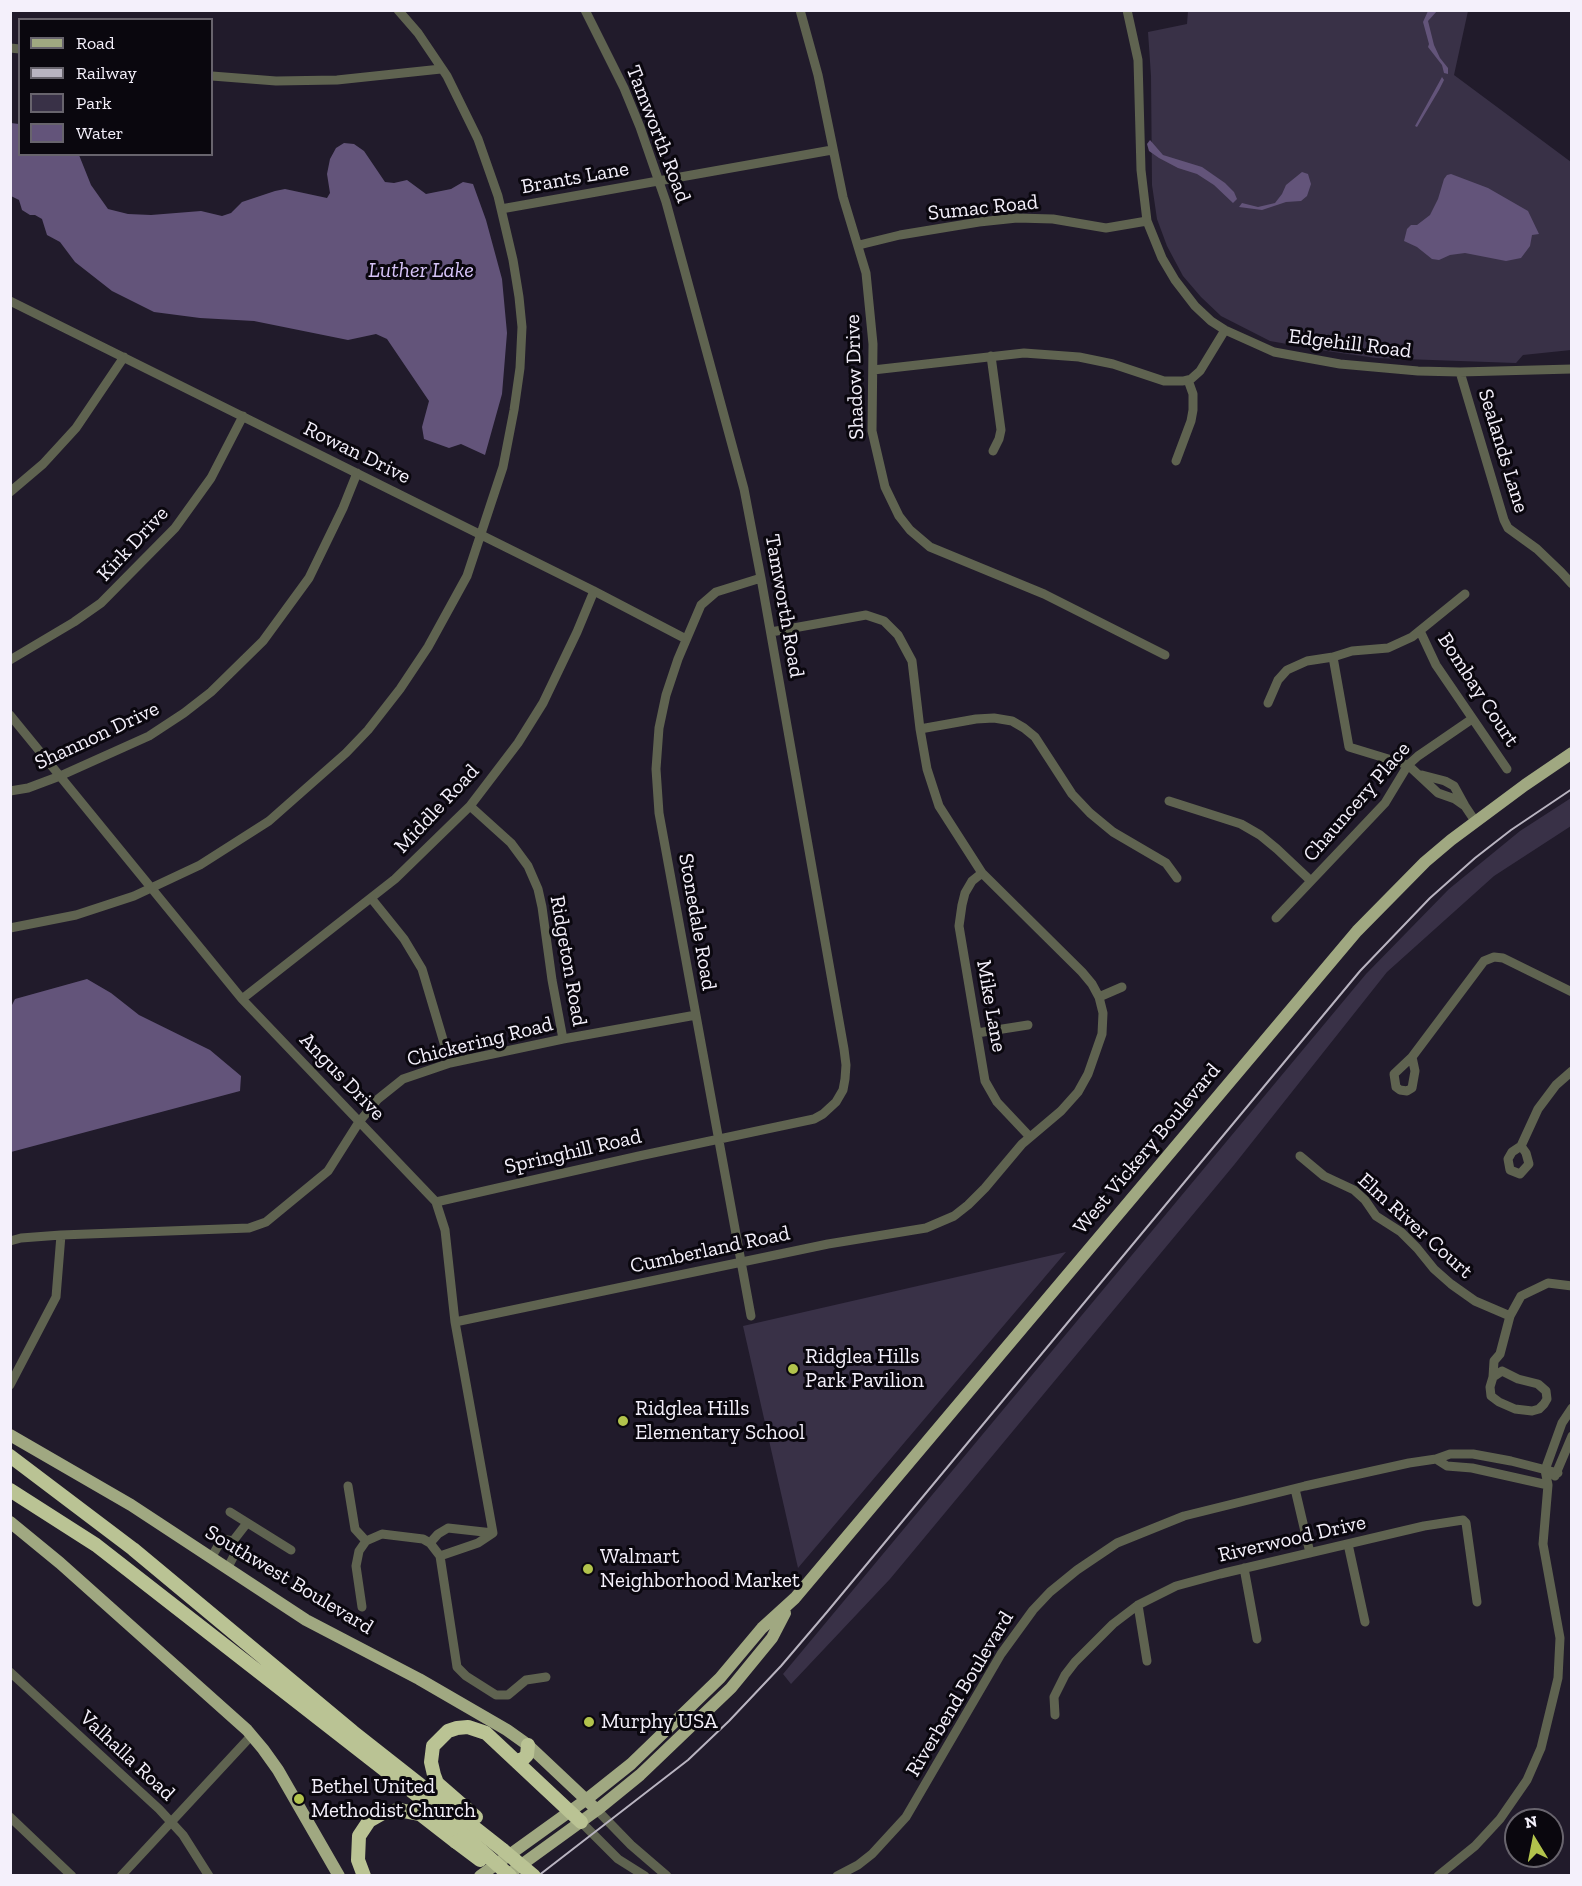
<!DOCTYPE html>
<html>
<head>
<meta charset="utf-8">
<style>
	body { margin:0 }
	#map { position:relative; width:1582px; height:1886px; overflow:hidden; background:#211b2b; font-family:"Zilla Slab",serif }
	canvas { display:block }
	.frame { position:absolute; inset:0; border:12px solid #f4f0fb; pointer-events:none }
	.legend { position:absolute; left:18px; top:18px; width:195px; height:138px; box-sizing:border-box; background:#0a070e; border:2px solid #68646d; margin:0; padding:8px 10px; list-style:none; font-size:18px; color:#f4f0fb }
	.legend li { display:flex; align-items:center; gap:12px; height:30px }
	.legend b { width:30px; border:2px solid #68646d }
	.north { position:absolute; left:1504px; top:1808px; width:60px; height:60px; box-sizing:border-box; background:#0a070e; border:2px solid #68646d; border-radius:50%; rotate:350deg; font-size:16px; font-weight:700; line-height:24px; text-align:center; color:#f4f0fb }
	.north::after { content:''; display:block; margin:auto; width:21px; height:27px; background:#b2c34c; clip-path:polygon(50% 0,100% 100%,50% 72%,0 100%) }
</style>
</head>
<body>
<div id="map">
<canvas width="1582" height="1886"></canvas>
<div class="frame"></div>
<ul class="legend">
<li><b style="height:8px;background:#a0a881"></b>Road</li>
<li><b style="height:8px;background:#b9b4c1"></b>Railway</li>
<li><b style="height:16px;background:#393147"></b>Park</li>
<li><b style="height:16px;background:#63547a"></b>Water</li>
</ul>
<div class="north">N</div>
</div>
<script>
const context = document.querySelector('canvas').getContext('2d');
context.lineJoin = 'round';
function fillPath(path, color) {
  context.fillStyle = color;
  context.fill(path, 'evenodd');
}
function toPath(rows) {
  const path = new Path2D();
  for (const r of rows) {
    path.moveTo(r[0], r[1]);
    for (let i = 2; i < r.length; i += 2) path.lineTo(r[i], r[i + 1]);
  }
  return path;
}
function trace(path, color, width, dash) {
  context.strokeStyle = color;
  context.lineWidth = width;
  context.lineCap = dash ? 'butt' : 'round';
  context.setLineDash(dash || []);
  context.stroke(path);
}
function label(font, color, halo, rows, align = 'center') {
  context.font = font + ' "Zilla Slab",serif';
  context.lineWidth = 6;
  context.setLineDash([]);
  context.textBaseline = 'middle';
  context.strokeStyle = halo;
  context.fillStyle = color;
  for (const [text, x, y, turn = 0] of rows) {
    context.save();
    context.translate(x, y);
    context.rotate((+turn || 0) * Math.PI / 180);
    context.textAlign = isNaN(turn) ? turn : align;
    if (halo) context.strokeText(text, 0, 0);
    context.fillText(text, 0, 0);
    context.restore();
  }
}
fillPath(toPath([
	[1188,11,1468,11,1454,75,1571,162,1571,350,1523,355,1516,363,1376,358,1327,351,1270,341,1221,316,1201,297,1183,276,1167,246,1157,219,1152,185,1151,76,1148,32,1187,24],
	[1571,798,1571,826,1494,876,1387,972,1234,1165,890,1579,791,1684,783,1674,1366,974,1449,889,1520,831],
	[1066,1252,798,1568,743,1326]
]), '#393147');
fillPath(toPath([
	[1428,11,1437,11,1428,21,1434,45,1440,58,1448,68,1448,74,1444,73,1442,65,1428,47,1429,44,1423,22],
	[1442,77,1444,80,1439,90,1417,127,1415,126],
	[11,123,19,124,20,154,79,155,91,185,108,209,128,214,151,215,201,211,222,216,231,213,242,202,275,191,285,189,327,198,330,193,327,174,330,159,336,148,344,143,354,144,364,151,385,182,394,183,407,180,426,194,451,189,463,182,473,184,486,220,502,279,507,333,502,394,485,455,461,444,449,448,424,439,422,427,429,401,387,339,376,334,348,340,254,321,200,318,154,312,112,291,75,262,60,242,47,235,42,219,35,215,30,215,22,210,19,200,11,196],
	[1150,140,1163,155,1202,167,1225,183,1234,192,1237,199,1233,203,1214,185,1197,174,1178,168,1159,158,1149,151,1147,144],
	[1302,172,1308,174,1311,184,1307,196,1301,201,1286,202,1262,210,1239,207,1242,203,1258,207,1275,203,1282,194,1286,185],
	[1451,174,1488,188,1528,211,1539,234,1532,235,1530,246,1521,258,1506,261,1465,253,1450,255,1439,260,1432,259,1417,247,1404,241,1407,229,1411,225,1417,225,1430,215,1438,199,1444,179,1447,175],
	[87,979,111,993,139,1015,210,1050,241,1076,240,1091,11,1152,11,1007,15,999]
]), '#63547a');
trace(toPath([
	[800,10,818,75,843,197,866,273,873,344,872,431,885,487,899,516,910,530,930,547,1044,594,1165,655],
	[1127,10,1138,60,1141,170,1147,221,1162,258,1175,280,1195,306,1211,321,1225,330,1274,352,1340,364,1418,371,1460,372,1572,369],
	[10,48,20,49],
	[212,76,276,81,337,80,441,69],
	[501,209,832,150],
	[859,245,900,235,979,222,1017,218,1053,219,1106,228,1147,221],
	[10,301,594,591,686,639],
	[991,356,1001,430,999,439,993,451],
	[873,370,1024,353,1079,357,1113,364,1164,381,1183,381,1191,379,1200,371,1225,330],
	[1460,372,1504,520,1508,528,1537,549,1561,572,1572,584],
	[1176,461,1191,421,1193,410,1193,394,1188,380],
	[10,492,43,464,76,428,124,357],
	[1420,631,1436,665,1507,769],
	[1333,657,1349,747,1408,765,1438,793,1455,799,1465,806],
	[10,660,74,622,101,603,175,528,211,478,243,416],
	[1268,703,1278,680,1287,670,1307,661,1333,657,1352,651,1388,648,1412,637,1465,594],
	[10,715,242,999,436,1202,445,1230,455,1322,493,1533],
	[920,729,976,719,994,718,1012,721,1024,728,1035,737,1072,794,1090,813,1113,832,1166,863,1177,878],
	[1422,775,1445,781,1454,786,1465,806,1475,821],
	[10,791,28,788,60,776,149,736,184,713,211,692,263,641,309,578,343,508,357,473],
	[1169,801,1241,824,1260,835,1277,849,1311,881],
	[470,806,511,843,528,866,538,889,542,907,552,980,563,1039],
	[982,873,972,881,965,893,962,905,959,926,985,1081,997,1102,1030,1137],
	[371,898,404,939,422,969,450,1063],
	[1276,918,1385,803,1408,765,1418,756,1472,719],
	[10,928,76,915,134,896,200,865,269,821,346,753,368,730,400,689,428,647,467,576,503,467,514,410,520,368,522,327,519,297,513,260,498,196,478,139,447,76,418,33,398,10],
	[1099,997,1122,987],
	[242,999,395,879,470,806,518,743,543,703,577,632,594,591],
	[977,1033,1028,1025],
	[1412,1057,1415,1071,1412,1088,1407,1091,1400,1090,1396,1087,1394,1074,1412,1057,1484,961,1494,957,1503,958,1572,992],
	[1521,1146,1526,1153,1529,1164,1520,1174,1510,1170,1508,1159,1512,1152,1521,1146,1538,1109,1556,1085,1572,1071],
	[1300,1156,1324,1176,1354,1190,1365,1200,1376,1216,1401,1232,1417,1248,1434,1269,1451,1284,1475,1301,1510,1316],
	[436,1202,639,1156,814,1119,823,1114,836,1102,843,1090,845,1079,846,1065,844,1049,761,578,744,489,666,202,640,127,624,88,585,10],
	[10,1241,21,1238,61,1235,249,1228,266,1222,328,1171,359,1122,378,1099,403,1079,450,1063,563,1039,696,1015],
	[751,1316,659,813,656,769,659,728,666,695,678,659,701,605,716,592,761,578],
	[455,1322,828,1244,926,1228,954,1216,968,1205,985,1188,1022,1144,1061,1111,1078,1092,1088,1074,1102,1034,1103,1013,1099,997,1092,984,1082,972,982,873,939,806,927,769,920,729,912,661,898,635,884,621,866,615,771,632],
	[1502,1371,1518,1379,1538,1384,1546,1391,1547,1399,1544,1404,1539,1409,1532,1411,1515,1409,1499,1402,1491,1396,1490,1387,1493,1377,1502,1371],
	[1493,1377,1494,1361,1500,1354,1510,1316,1521,1296,1548,1283,1572,1286],
	[10,1385,56,1297,61,1235],
	[1436,1459,1447,1466,1472,1468,1548,1485],
	[1555,1476,1572,1436],
	[348,1486,355,1529,366,1541],
	[1295,1489,1310,1553],
	[230,1512,291,1550],
	[233,1541,247,1523],
	[366,1541,382,1534,423,1539,430,1543,440,1556,457,1667,466,1676,496,1695,508,1695,526,1680,546,1677],
	[430,1543,438,1534,448,1528,493,1533,478,1543,440,1556],
	[1348,1544,1365,1622],
	[211,1558,222,1539,233,1541,238,1548,227,1569],
	[1244,1568,1257,1639],
	[1138,1605,1147,1661],
	[362,1607,356,1566,359,1551,366,1541],
	[10,1672,159,1809,183,1835,209,1876],
	[1055,1715,1054,1697,1065,1675,1075,1662,1113,1624,1138,1605,1176,1586,1220,1574,1424,1526,1463,1520,1466,1523,1477,1602],
	[597,1810,631,1845,667,1876],
	[10,1817,72,1876],
	[581,1822,618,1859,645,1876],
	[121,1876,251,1736],
	[837,1876,858,1865,872,1854,906,1817,1001,1654,1033,1610,1050,1592,1077,1570,1117,1543,1184,1516,1305,1486,1409,1463,1436,1459,1450,1454,1473,1454,1511,1461,1558,1473],
	[1438,1876,1475,1846,1500,1819,1527,1780,1541,1748,1558,1678,1560,1638,1543,1544,1548,1485,1545,1470,1562,1423,1572,1408]
]), '#5f6350', 9);
trace(toPath([
	[10,1435,131,1505,306,1620,419,1679,507,1730,528,1745,597,1810],
	[10,1522,60,1563,247,1730,263,1749,278,1770,339,1876],
	[480,1876,587,1799,631,1764,720,1678,762,1628,795,1598,1357,931,1425,862,1451,840,1525,785,1572,753],
	[506,1876,597,1810,640,1775,731,1688,772,1638,785,1613]
]), '#a0a881', 12);
trace(toPath([
	[10,1456,133,1549,353,1732,503,1850],
	[10,1490,96,1545,418,1796,464,1835],
	[516,1761,523,1759,527,1755,528,1745],
	[476,1817,437,1783,434,1775,431,1762,433,1746,448,1731,457,1728,468,1727,486,1733,581,1822],
	[364,1876,358,1860,359,1836,369,1821,383,1813,399,1810,420,1814,456,1842]
]), '#bac394', 14);
trace(toPath([
	[538,1876,688,1760,729,1721,781,1666,827,1612,1360,971,1430,898,1475,858,1511,830,1572,789]
]), '#b9b4c1', 2);
trace(toPath([
	[464,1835,510,1876],
	[456,1842,480,1860],
	[503,1850,534,1876]
]), '#bac394', 14);
for (const [x, y, r, color] of [
	[793,1369,6,"#b2c34c"],
	[623,1421,6,"#b2c34c"],
	[588,1569,6,"#b2c34c"],
	[589,1722,6,"#b2c34c"],
	[299,1799,6,"#b2c34c"]
]) {
  const dot = new Path2D();
  dot.arc(x, y, r, 0, 2 * Math.PI);
  context.fillStyle = color;
  context.fill(dot);
  trace(dot, '#0a070e', 2);
}
label('21px', '#f4f0fb', '#0a070e', [
	["Tamworth Road",658,134,69],
	["Brants Lane",575,178,-10],
	["Sumac Road",983,208,-6],
	["Edgehill Road",1350,344,7],
	["Shadow Drive",855,377,-92],
	["Sealands Lane",1503,451,73],
	["Rowan Drive",357,453,26],
	["Kirk Drive",133,544,-47],
	["Tamworth Road",784,606,80],
	["Bombay Court",1478,690,57],
	["Shannon Drive",97,736,-25],
	["Chauncery Place",1357,802,-49],
	["Middle Road",437,809,-47],
	["Stonedale Road",697,922,80],
	["Ridgeton Road",568,961,80],
	["Mike Lane",991,1006,80],
	["Chickering Road",480,1042,-14],
	["Angus Drive",342,1077,46],
	["West Vickery Boulevard",1147,1149,-50],
	["Springhill Road",573,1152,-13],
	["Elm River Court",1415,1226,42],
	["Cumberland Road",710,1250,-12],
	["Riverwood Drive",1292,1539,-13],
	["Southwest Boulevard",289,1580,31],
	["Riverbend Boulevard",960,1694,-59],
	["Valhalla Road",127,1756,43]
]);
label('21px', '#f4f0fb', '#0a070e', [
	["Ridglea Hills",805,1357],
	["Park Pavilion",805,1381],
	["Ridglea Hills",635,1409],
	["Elementary School",635,1433],
	["Walmart",600,1557],
	["Neighborhood Market",600,1581],
	["Murphy USA",601,1722],
	["Bethel United",311,1787],
	["Methodist Church",311,1811]
], 'left');
label('italic 22px', '#d7c4f8', '#0a070e', [
	["Luther Lake",421,271]
]);
</script>
</body>
</html>
